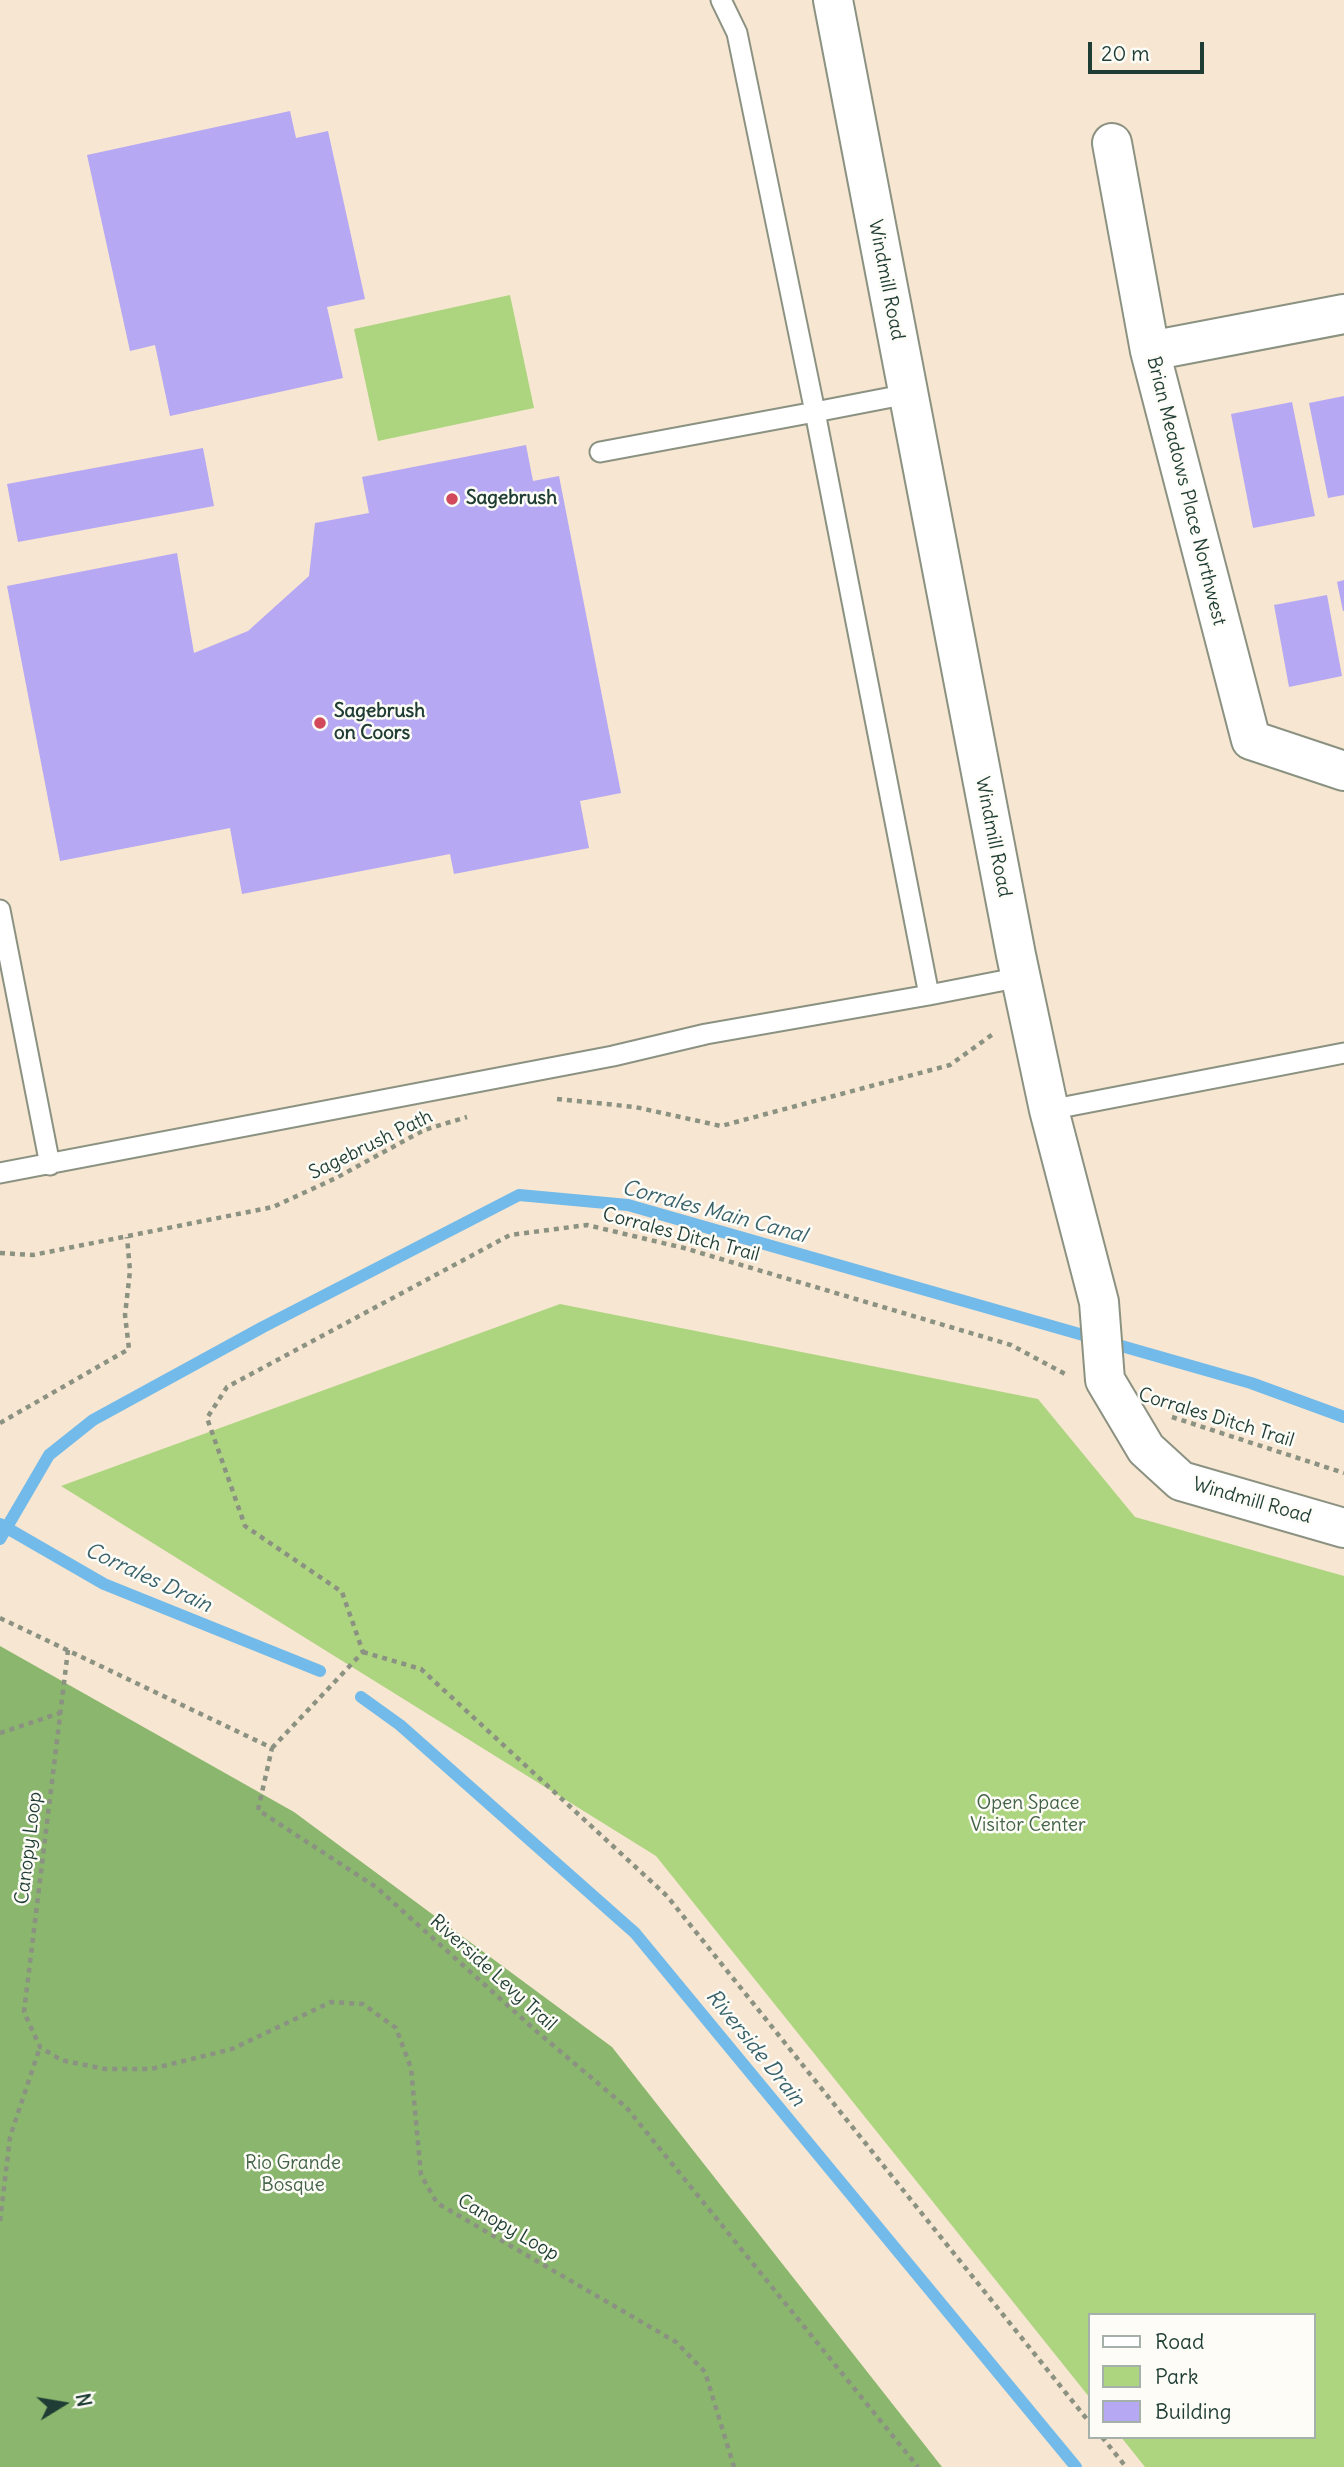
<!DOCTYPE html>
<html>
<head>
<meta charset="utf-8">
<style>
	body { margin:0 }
	#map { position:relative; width:1344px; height:2467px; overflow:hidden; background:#f7e6d1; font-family:Delius,sans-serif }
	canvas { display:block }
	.legend { position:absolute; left:1088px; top:2313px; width:228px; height:126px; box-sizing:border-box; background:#fdfcf7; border:2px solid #a4b0a9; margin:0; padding:9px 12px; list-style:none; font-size:21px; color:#1f3d34 }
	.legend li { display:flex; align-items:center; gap:14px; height:35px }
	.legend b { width:35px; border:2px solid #a4b0a9 }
	.north { position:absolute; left:28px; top:2369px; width:70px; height:70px; -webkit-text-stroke:5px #fdfcf7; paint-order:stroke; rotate:79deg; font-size:19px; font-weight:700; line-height:28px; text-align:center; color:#1f3d34 }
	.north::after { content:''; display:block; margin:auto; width:24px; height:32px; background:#1f3d34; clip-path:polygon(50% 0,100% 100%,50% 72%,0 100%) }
	.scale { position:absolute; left:1088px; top:42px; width:116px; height:32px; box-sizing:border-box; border:4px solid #1f3d34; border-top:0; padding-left:9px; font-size:21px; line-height:24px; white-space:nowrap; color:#1f3d34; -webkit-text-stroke:5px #fdfcf7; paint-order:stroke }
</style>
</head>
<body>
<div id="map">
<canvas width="1344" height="2467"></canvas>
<ul class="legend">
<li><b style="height:9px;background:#fff"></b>Road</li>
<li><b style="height:19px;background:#add580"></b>Park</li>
<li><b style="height:19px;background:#b6a8f2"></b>Building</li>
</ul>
<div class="north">N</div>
<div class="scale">20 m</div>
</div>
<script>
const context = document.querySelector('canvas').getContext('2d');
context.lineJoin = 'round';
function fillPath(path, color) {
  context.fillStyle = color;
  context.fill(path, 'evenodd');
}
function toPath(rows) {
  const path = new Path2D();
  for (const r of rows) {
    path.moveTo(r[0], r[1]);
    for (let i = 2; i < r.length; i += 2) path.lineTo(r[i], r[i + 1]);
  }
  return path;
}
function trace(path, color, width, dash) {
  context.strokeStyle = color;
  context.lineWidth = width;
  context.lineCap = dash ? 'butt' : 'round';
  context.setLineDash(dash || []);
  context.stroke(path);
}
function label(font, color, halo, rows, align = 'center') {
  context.font = font + ' Delius,sans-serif';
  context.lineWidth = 5;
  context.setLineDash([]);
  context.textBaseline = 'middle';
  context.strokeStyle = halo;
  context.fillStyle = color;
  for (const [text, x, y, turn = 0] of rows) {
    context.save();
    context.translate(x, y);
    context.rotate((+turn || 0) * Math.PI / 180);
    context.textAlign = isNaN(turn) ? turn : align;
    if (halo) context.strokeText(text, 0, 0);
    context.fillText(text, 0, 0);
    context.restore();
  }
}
fillPath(toPath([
	[510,295,534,408,378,441,354,329],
	[560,1304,1038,1399,1135,1517,1344,1576,1344,2467,1145,2467,1121,2437,1314,2437,1314,2315,1090,2315,1090,2398,656,1856,61,1486]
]), '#add580');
fillPath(toPath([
	[0,1646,294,1812,612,2047,942,2467,0,2467]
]), '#8ab66e');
trace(toPath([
	[0,1524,104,1584,320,1671],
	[0,1539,49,1455,93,1420,263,1327,519,1195,628,1205,1251,1383,1344,1417],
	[361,1697,400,1725,635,1933,1076,2467]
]), '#72baea', 12);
fillPath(toPath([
	[290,111,296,138,328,131,365,299,327,307,343,378,170,416,155,345,130,351,87,155],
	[1344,396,1344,495,1328,498,1309,403],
	[1292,402,1315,516,1253,528,1231,414],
	[526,445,533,481,559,476,621,793,580,801,589,848,454,874,450,854,242,894,230,828,60,861,7,586,177,553,194,653,248,631,309,576,315,523,369,513,362,477],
	[203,448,214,506,18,542,7,484],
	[1344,580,1344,611,1343,611,1337,582],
	[1327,595,1342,676,1289,687,1274,605]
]), '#b6a8f2');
const lane = toPath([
	[908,394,815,412,929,995,1021,977],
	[600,452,815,412,737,33,721,0],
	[0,910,50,1165],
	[1049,1110,1344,1053],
	[0,1173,613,1056,706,1034,929,995]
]);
const street = toPath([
	[833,0,1016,955,1049,1110,1099,1302,1105,1380,1146,1449,1181,1481,1344,1528],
	[1112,143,1150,351,1251,740,1344,771],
	[1150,351,1344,314]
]);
trace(lane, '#8b9282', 23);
trace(street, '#8b9282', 42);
trace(toPath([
	[557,1099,635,1107,721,1126,950,1065,993,1034],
	[0,1253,33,1255,273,1207,336,1178,424,1130,467,1117],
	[1172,1417,1344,1473],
	[0,1423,129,1349,125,1315,130,1271,127,1237],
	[0,1618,272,1748,258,1810,376,1887,535,2030,626,2107,918,2467],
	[68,1650,24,2012,40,2047,61,2060,105,2069,151,2069,232,2049,331,2002,363,2004,396,2028,411,2068,421,2175,437,2203,676,2342,705,2372,734,2467],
	[363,1652,421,1669,667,1896,1090,2423],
	[0,1733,60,1713],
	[272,1748,363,1652,342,1592,245,1526,207,1418,227,1387,510,1235,587,1225,684,1248,1011,1345,1067,1375],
	[0,2221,10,2137,40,2047],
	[1102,2437,1126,2467]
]), '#8b9282', 4.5, [5, 5]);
trace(lane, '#fff', 19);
trace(street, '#fff', 38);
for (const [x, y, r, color] of [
	[452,499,7,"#d1495b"],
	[320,723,7,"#d1495b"]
]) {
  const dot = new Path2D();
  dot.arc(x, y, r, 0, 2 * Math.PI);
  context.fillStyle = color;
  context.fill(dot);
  trace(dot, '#fdfcf7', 2.5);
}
label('19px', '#1f3d34', '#fdfcf7', [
	["Windmill Road",886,280,79],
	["Brian Meadows Place Northwest",1186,491,76],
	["Windmill Road",993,837,79],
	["Sagebrush Path",371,1145,-26],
	["Corrales Ditch Trail",681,1235,15],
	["Corrales Ditch Trail",1216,1418,17],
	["Windmill Road",1252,1501,16],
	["Canopy Loop",29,1848,-83],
	["Riverside Levy Trail",493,1973,42],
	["Canopy Loop",508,2228,30]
]);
label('bold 19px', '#1f3d34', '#fdfcf7', [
	["Sagebrush",466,499],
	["Sagebrush",334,712],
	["on Coors",334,734]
], 'left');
label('19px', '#426347', '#fdfcf7', [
	["Open Space",1028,1804],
	["Visitor Center",1028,1826],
	["Rio Grande",293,2164],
	["Bosque",293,2186]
]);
label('italic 21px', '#38626b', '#fdfcf7', [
	["Corrales Main Canal",714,1212,15],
	["Corrales Drain",148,1578,25],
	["Riverside Drain",755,2048,51]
]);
</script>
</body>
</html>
